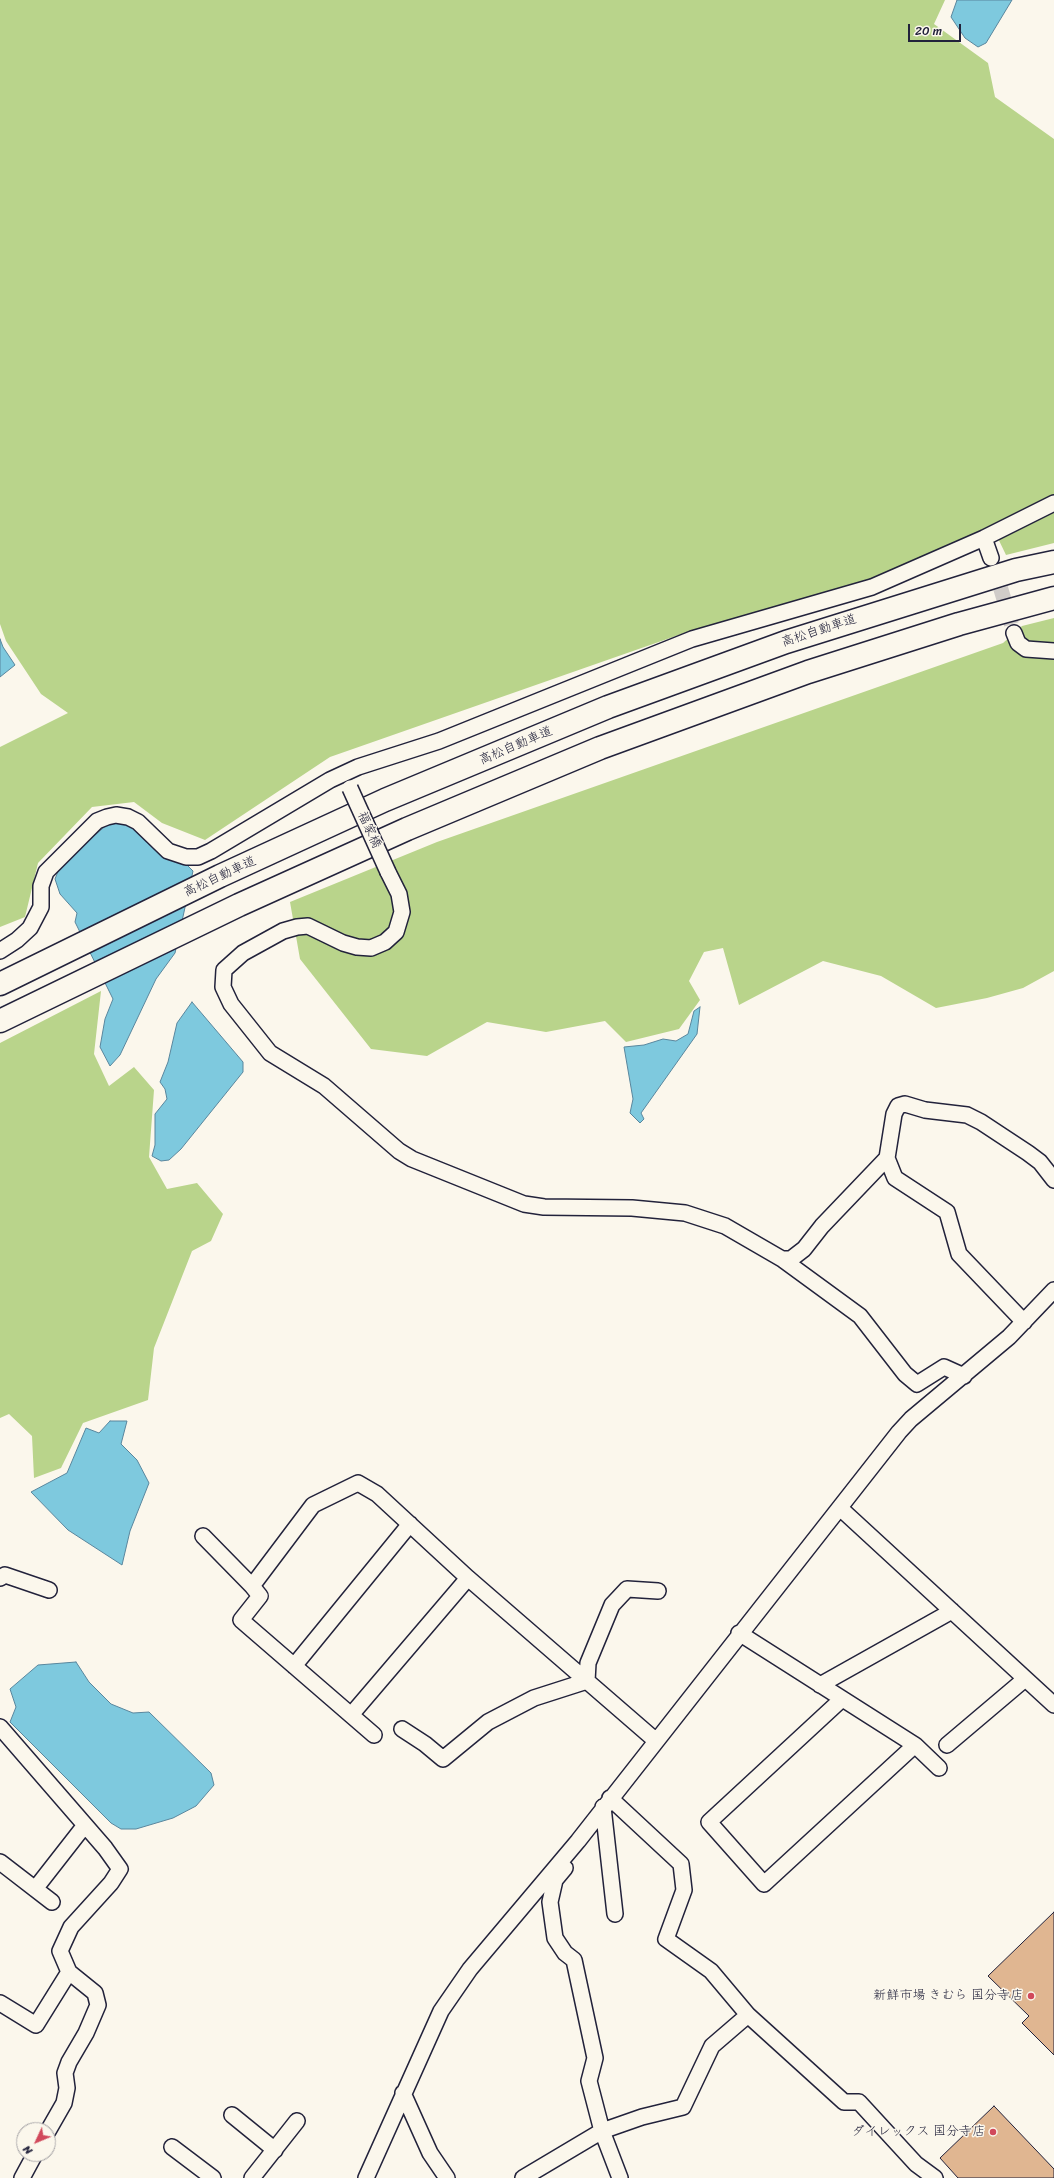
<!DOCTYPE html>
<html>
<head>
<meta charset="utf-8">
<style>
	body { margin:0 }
	#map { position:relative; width:1054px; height:2178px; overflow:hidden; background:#fbf7ec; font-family:Sriracha,sans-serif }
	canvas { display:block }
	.north { position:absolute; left:16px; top:2122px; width:40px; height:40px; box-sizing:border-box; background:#fbf7ec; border:1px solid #a4a2a5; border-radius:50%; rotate:226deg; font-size:11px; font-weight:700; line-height:16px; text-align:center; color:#22223b }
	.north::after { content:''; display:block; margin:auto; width:14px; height:18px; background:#d1495b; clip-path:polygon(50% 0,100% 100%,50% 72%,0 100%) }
	.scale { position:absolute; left:908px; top:24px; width:53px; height:18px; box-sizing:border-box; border:2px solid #22223b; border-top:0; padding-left:5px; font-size:12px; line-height:14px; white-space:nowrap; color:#22223b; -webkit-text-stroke:3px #fbf7ec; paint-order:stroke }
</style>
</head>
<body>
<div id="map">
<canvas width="1054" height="2178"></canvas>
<div class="north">N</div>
<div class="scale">20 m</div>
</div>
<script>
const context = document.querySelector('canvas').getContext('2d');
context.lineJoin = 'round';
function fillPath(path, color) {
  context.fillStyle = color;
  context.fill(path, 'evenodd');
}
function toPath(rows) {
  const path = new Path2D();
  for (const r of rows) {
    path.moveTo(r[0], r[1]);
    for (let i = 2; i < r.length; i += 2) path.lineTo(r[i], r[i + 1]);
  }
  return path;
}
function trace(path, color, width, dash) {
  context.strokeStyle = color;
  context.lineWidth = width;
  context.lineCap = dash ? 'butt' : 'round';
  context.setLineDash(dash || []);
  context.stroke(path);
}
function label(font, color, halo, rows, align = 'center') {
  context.font = font + ' Sriracha,"Klee One",sans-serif';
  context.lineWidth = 3;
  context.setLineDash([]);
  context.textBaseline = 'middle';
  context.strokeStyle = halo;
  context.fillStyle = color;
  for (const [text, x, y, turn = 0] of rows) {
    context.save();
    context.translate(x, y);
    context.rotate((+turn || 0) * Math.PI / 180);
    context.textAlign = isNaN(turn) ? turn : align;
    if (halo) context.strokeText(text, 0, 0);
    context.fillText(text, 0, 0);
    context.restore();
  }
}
fillPath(toPath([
	[0,0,945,0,934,24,988,63,995,97,1054,139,1054,543,1006,555,993,528,872,580,693,630,330,757,205,840,162,823,134,802,92,807,38,863,25,917,0,927,0,747,68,713,41,694,6,641,0,624],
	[1054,618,1054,971,1023,988,987,998,936,1008,881,976,823,961,739,1005,723,948,704,952,689,981,700,1000,679,1029,626,1042,605,1021,546,1032,487,1022,427,1056,371,1049,300,959,290,902,437,842,1003,643,1022,626],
	[101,991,94,1054,109,1086,134,1067,154,1090,149,1157,167,1189,197,1183,223,1214,211,1241,192,1251,154,1348,148,1400,83,1423,61,1468,34,1478,32,1436,9,1414,0,1418,0,1043]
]), '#b9d48b');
const water = toPath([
	[957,0,1012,0,986,43,978,47,965,38,951,17,957,0],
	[0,639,3,647,15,665,0,677,0,639],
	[123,820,184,862,193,871,175,953,156,979,120,1055,110,1066,100,1047,105,1019,113,999,75,922,77,913,60,894,55,879,61,864,109,823,123,820],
	[192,1002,243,1062,243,1072,181,1149,169,1160,161,1161,152,1156,155,1145,155,1114,167,1099,165,1089,160,1082,168,1062,177,1023,192,1002],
	[700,1007,697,1034,641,1113,644,1119,640,1123,630,1113,633,1099,624,1047,644,1045,663,1039,676,1041,688,1034,694,1011,700,1007],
	[110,1421,127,1421,121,1444,137,1460,149,1483,130,1531,122,1565,68,1530,31,1492,67,1473,86,1428,99,1433,110,1421],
	[76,1662,89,1682,111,1704,133,1713,149,1712,211,1773,214,1785,196,1806,173,1818,136,1829,121,1829,111,1823,10,1722,16,1707,10,1689,38,1665,76,1662]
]);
fillPath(water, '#7ec9de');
trace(water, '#59869d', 1);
const building = toPath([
	[1054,1912,1054,2055,1022,2023,1029,2016,988,1976,1054,1912],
	[994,2106,1054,2169,1054,2178,958,2178,940,2158,994,2106]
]);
fillPath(building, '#e0b691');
trace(building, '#22223b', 1);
trace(toPath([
	[994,566,1014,633]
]), '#d0ccc9', 15, [15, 8]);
const street = toPath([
	[984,538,991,558],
	[1014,633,1018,643,1026,649,1054,651],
	[388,872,399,894,402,912,396,932,385,942,371,948,357,947,343,943,308,926,297,927,283,931,243,953,224,970,223,987,231,1004,270,1053,324,1086,399,1151,412,1159,524,1204,544,1207,632,1208,685,1213,725,1226,782,1259,791,1259,804,1249,822,1226,887,1158,894,1114,898,1106,905,1104,925,1110,967,1115,981,1122,1028,1153,1040,1162,1054,1180],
	[0,951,17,940,30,928,41,907,41,886,46,872,97,821,107,817,116,815,128,817,138,822,168,851,186,857,198,857,211,851,330,780,358,767,439,741,692,639,872,587,984,538,1054,503],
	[887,1158,895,1178,947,1212,959,1254,1024,1322],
	[782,1259,860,1316,905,1374,917,1384,944,1367,964,1376],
	[840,1508,1054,1705],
	[203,1536,252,1586],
	[0,1578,5,1575,49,1590],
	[739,1633,915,1745,939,1768],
	[294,1666,410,1524],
	[820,1685,952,1611],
	[842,1699,709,1822,764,1884,915,1745],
	[351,1715,468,1578],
	[0,1727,105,1848,120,1869,111,1883,71,1927,60,1951,69,1972,95,1993,98,2005,86,2033,69,2062,65,2073,67,2088,64,2103,48,2131],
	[402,1729,425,1744,443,1759,488,1722,534,1698,587,1681,588,1663,612,1605,627,1589,658,1591],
	[374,1735,241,1620,260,1596,252,1586,313,1505,358,1483,377,1494,468,1578,655,1740],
	[947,1745,1025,1679],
	[610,1798,681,1864,684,1890,666,1939,711,1971,748,2015],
	[603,1807,615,1914],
	[0,1862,52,1902],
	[565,1868,555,1880,550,1902,555,1938,565,1953,574,1960,595,2058,589,2081,602,2131,620,2178],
	[35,1889,85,1825],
	[0,2003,36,2025,69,1972],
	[403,2093,430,2153,447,2178],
	[232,2115,275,2150],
	[172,2147,213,2178],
	[22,2178,35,2154],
	[252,2178,297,2121],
	[366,2178,441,2011,470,1969,578,1841,899,1432,911,1419,1009,1337,1054,1290],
	[523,2178,602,2131,642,2117,683,2107,712,2046,748,2015,844,2102,859,2102,916,2164,935,2178]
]);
const highway = toPath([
	[0,984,220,876,385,800,608,707,786,642,1016,570,1054,562],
	[0,1021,239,905,407,829,600,748,808,672,959,624,1054,598]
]);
trace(street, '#22223b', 18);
trace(highway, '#22223b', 25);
trace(street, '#fbf7ec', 15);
trace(highway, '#fbf7ec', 22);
const streetBridge = toPath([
	[350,788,388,872]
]);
trace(streetBridge, '#22223b', 18, []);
trace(streetBridge, '#fbf7ec', 15);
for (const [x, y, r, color] of [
	[1031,1996,4,"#d1495b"],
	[993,2132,4,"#d1495b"]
]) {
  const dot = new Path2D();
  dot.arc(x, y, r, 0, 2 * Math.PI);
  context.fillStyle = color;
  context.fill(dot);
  trace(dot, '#fbf7ec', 1.5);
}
label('13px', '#22223b', '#fbf7ec', [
	["高松自動車道",819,631,-18],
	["高松自動車道",516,746,-23],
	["福家橋",369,830,65],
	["高松自動車道",220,877,-25]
]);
label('13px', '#22223b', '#fbf7ec', [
	["新鮮市場 きむら 国分寺店",1023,1996],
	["ダイレックス 国分寺店",985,2132]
], 'right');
</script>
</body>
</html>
